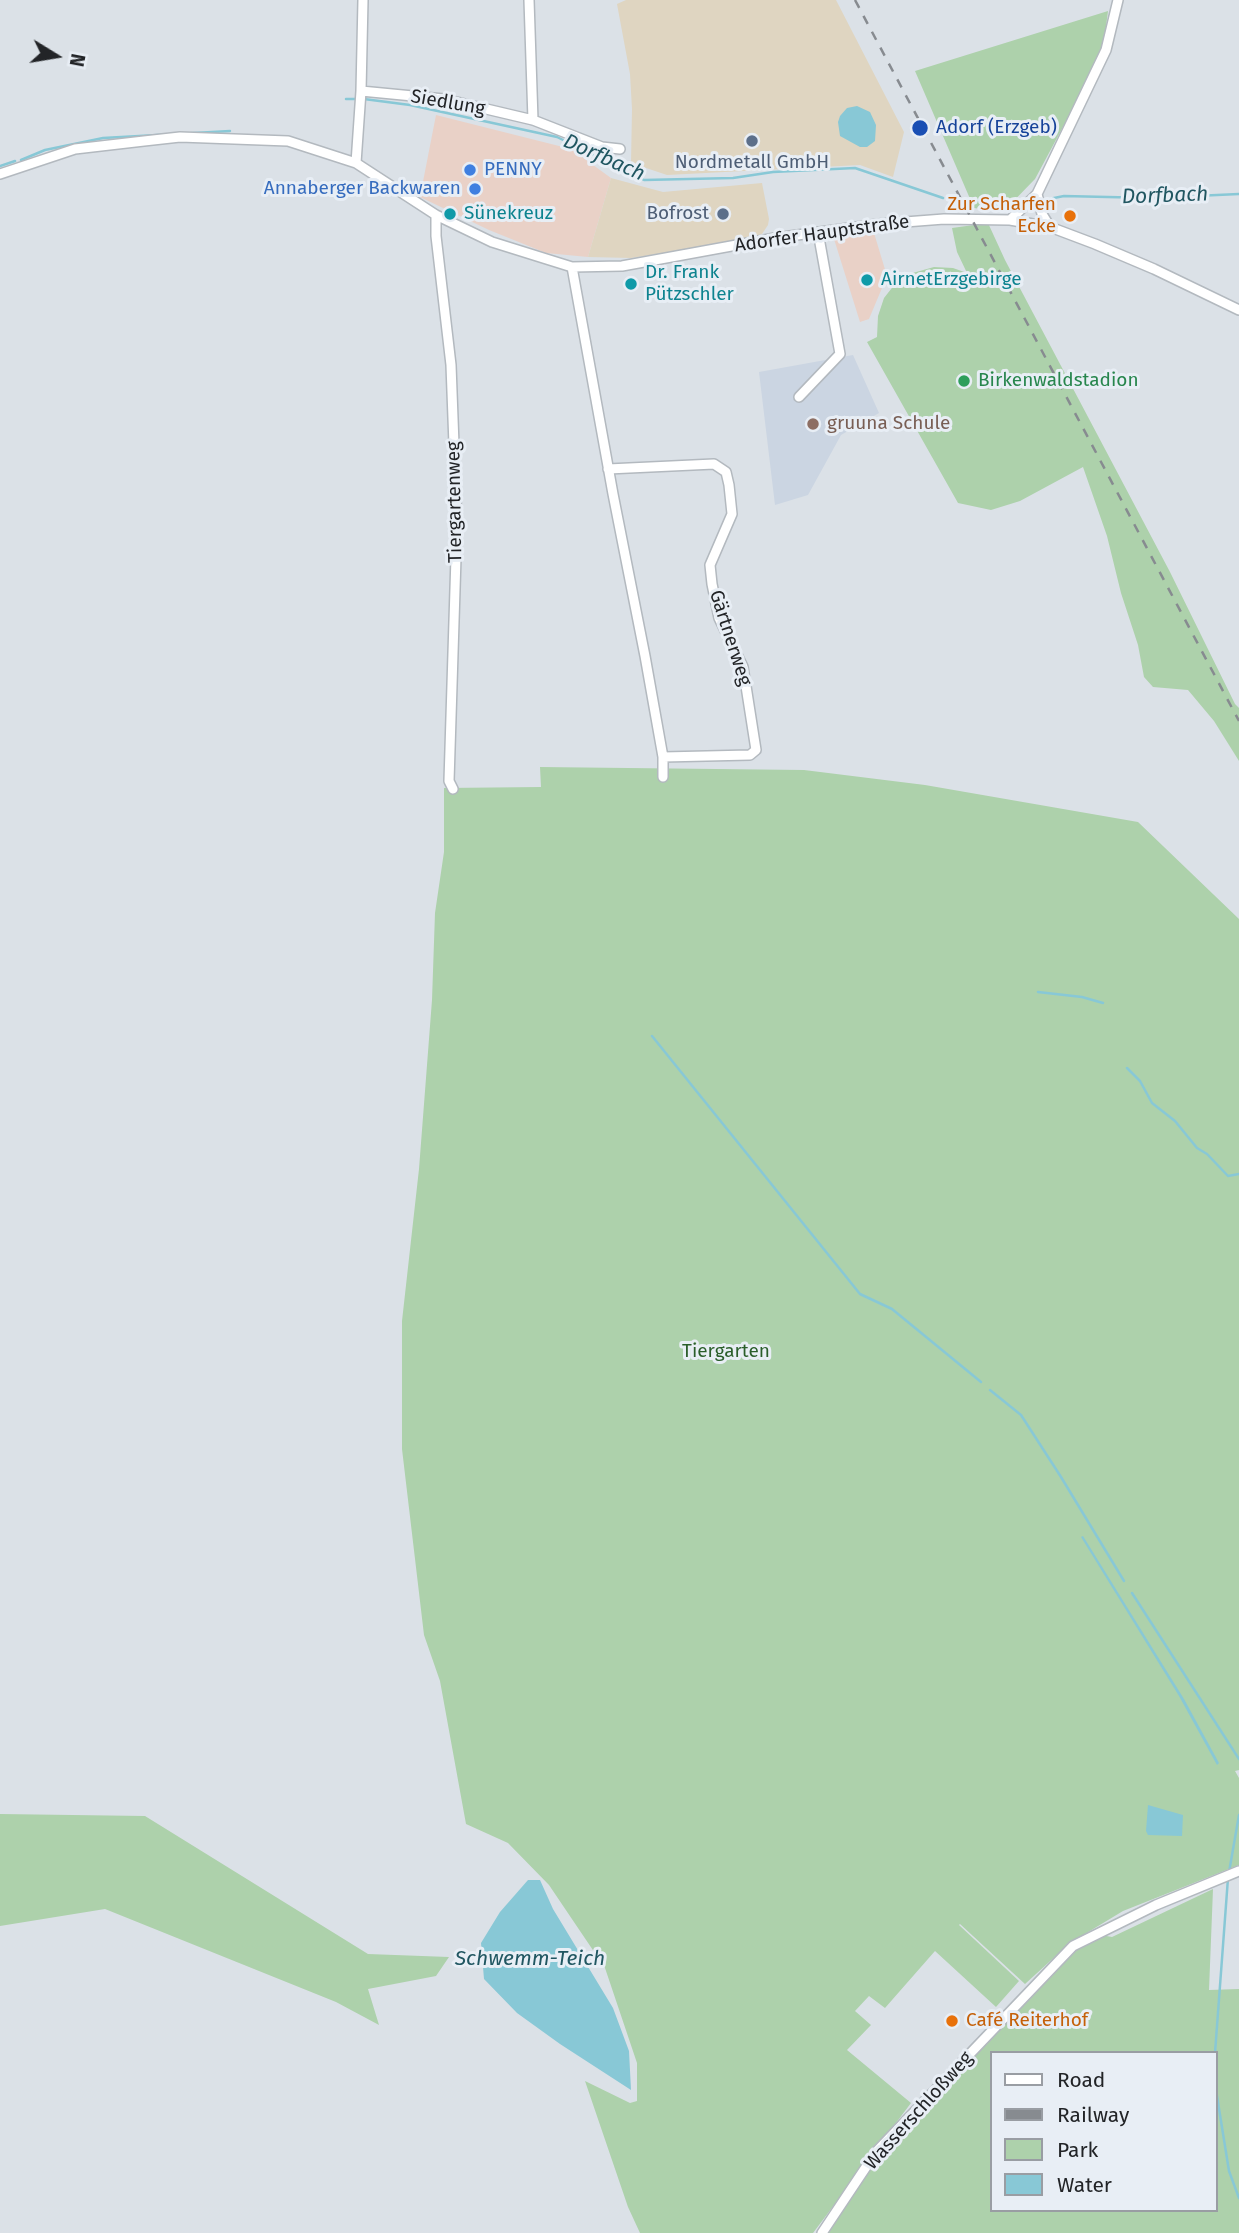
<!DOCTYPE html>
<html>
<head>
<meta charset="utf-8">
<style>
	body { margin:0 }
	#map { position:relative; width:1239px; height:2233px; overflow:hidden; background:#dbe1e7; font-family:"Fira Sans",sans-serif }
	canvas { display:block }
	.legend { position:absolute; left:990px; top:2051px; width:228px; height:161px; box-sizing:border-box; background:#e8eef5; border:2px solid #999da3; margin:0; padding:9px 12px; list-style:none; font-size:21px; color:#222427 }
	.legend li { display:flex; align-items:center; gap:14px; height:35px }
	.legend b { width:35px; border:2px solid #999da3 }
	.north { position:absolute; left:21px; top:21px; width:70px; height:70px; -webkit-text-stroke:5px #e8eef5; paint-order:stroke; rotate:101deg; font-size:19px; font-weight:700; line-height:28px; text-align:center; color:#222427 }
	.north::after { content:''; display:block; margin:auto; width:24px; height:32px; background:#222427; clip-path:polygon(50% 0,100% 100%,50% 72%,0 100%) }
</style>
</head>
<body>
<div id="map">
<canvas width="1239" height="2233"></canvas>
<ul class="legend">
<li><b style="height:9px;background:#fff"></b>Road</li>
<li><b style="height:9px;background:#878b90"></b>Railway</li>
<li><b style="height:19px;background:#add1ab"></b>Park</li>
<li><b style="height:19px;background:#88c8d6"></b>Water</li>
</ul>
<div class="north">N</div>
</div>
<script>
const context = document.querySelector('canvas').getContext('2d');
context.lineJoin = 'round';
function fillPath(path, color) {
  context.fillStyle = color;
  context.fill(path, 'evenodd');
}
function toPath(rows) {
  const path = new Path2D();
  for (const r of rows) {
    path.moveTo(r[0], r[1]);
    for (let i = 2; i < r.length; i += 2) path.lineTo(r[i], r[i + 1]);
  }
  return path;
}
function trace(path, color, width, dash) {
  context.strokeStyle = color;
  context.lineWidth = width;
  context.lineCap = dash ? 'butt' : 'round';
  context.setLineDash(dash || []);
  context.stroke(path);
}
function label(font, color, halo, rows, align = 'center') {
  context.font = font + ' "Fira Sans",sans-serif';
  context.lineWidth = 6;
  context.setLineDash([]);
  context.textBaseline = 'middle';
  context.strokeStyle = halo;
  context.fillStyle = color;
  for (const [text, x, y, turn = 0] of rows) {
    context.save();
    context.translate(x, y);
    context.rotate((+turn || 0) * Math.PI / 180);
    context.textAlign = isNaN(turn) ? turn : align;
    if (halo) context.strokeText(text, 0, 0);
    context.fillText(text, 0, 0);
    context.restore();
  }
}
fillPath(toPath([
	[436,115,571,149,611,178,588,257,546,253,489,230,420,197],
	[874,233,887,276,869,319,860,322,834,239]
]), '#e9d1c7');
fillPath(toPath([
	[626,0,836,0,904,132,893,177,860,165,667,175,631,163,632,109,630,74,617,4],
	[611,178,663,192,762,183,769,219,768,225,762,234,749,240,631,258,588,257]
]), '#dfd5c1');
fillPath(toPath([
	[853,355,879,413,841,435,808,495,775,505,759,372]
]), '#cbd5e2');
fillPath(toPath([
	[1108,11,1104,42,1086,84,1035,179,1003,212,974,208,915,71],
	[988,223,1005,260,1170,572,1235,704,1239,708,1239,761,1214,721,1188,690,1153,687,1144,677,1138,645,1121,593,1107,536,1083,467,1020,501,991,510,958,503,867,342,877,337,878,316,884,298,895,284,909,274,934,267,953,268,967,273,957,252,952,228],
	[540,767,804,770,925,785,1138,822,1239,919,1239,1770,1235,1771,1239,1778,1239,1865,1123,1911,1070,1943,1025,1984,960,1924,959,1925,1019,1981,996,2007,935,1951,885,2008,869,1996,855,2011,871,2025,847,2050,911,2103,813,2233,640,2233,628,2207,585,2081,630,2103,637,2101,637,2063,605,1968,549,1885,508,1843,466,1824,440,1681,424,1635,402,1449,402,1321,419,1169,432,1000,435,913,444,852,444,788,541,787],
	[0,1814,145,1816,368,1954,449,1957,436,1976,368,1989,379,2025,336,2002,105,1909,0,1926],
	[1213,1889,1209,1990,1239,1989,1239,2233,825,2233,871,2161,1074,1947,1101,1935,1112,1937],
	[992,2053,1216,2053,1216,2210,992,2210]
]), '#add1ab');
fillPath(toPath([
	[857,106,870,112,876,125,875,141,867,147,860,147,840,136,838,122,840,116,847,108],
	[1083,1536,1184,1699,1219,1763,1217,1765,1179,1696,1081,1537],
	[1148,1805,1183,1815,1182,1836,1148,1835,1146,1831],
	[528,1880,540,1880,553,1909,613,2008,629,2051,631,2090,560,2044,517,2013,484,1979,481,1943,500,1912]
]), '#88c8d6');
trace(toPath([
	[346,99,357,99],
	[364,99,410,105,557,137,644,180,733,178,773,172,855,168,943,198],
	[21,160,45,150,103,138,230,131],
	[0,166,15,161],
	[968,199,1010,205],
	[1049,199,1064,196,1151,198,1239,194],
	[1038,992,1082,997,1103,1003],
	[652,1036,860,1294,892,1309,981,1382],
	[1127,1068,1140,1081,1152,1103,1175,1121,1197,1148,1207,1154,1228,1176,1239,1174],
	[990,1390,1021,1415,1061,1477,1124,1581],
	[1132,1593,1239,1759],
	[1215,2053,1228,1878,1239,1815],
	[1216,2090,1229,2171,1239,2198]
]), '#88c8d6', 2.5);
const minor = toPath([
	[529,0,533,120],
	[361,91,444,99,533,120,602,147,620,149],
	[356,163,361,91,363,0],
	[0,174,75,149,144,141,180,137,288,141,356,163,436,215,492,242,572,267,622,266,775,238,879,224,944,219,1010,220,1050,227,1095,244,1154,269,1239,310],
	[1037,194,1042,214,1050,227],
	[436,215,436,236,451,365,457,525,449,781,453,789],
	[1010,220,1037,194,1106,50,1118,0],
	[572,267,613,494,645,656,663,757,663,777],
	[799,397,840,354,818,232],
	[608,469,714,464,726,472,729,485,732,514,710,565,712,584,719,618,743,667,756,750,750,755,663,757],
	[822,2233,876,2152,1073,1946,1156,1905,1239,1871]
]);
trace(minor, '#b3b9bf', 12);
trace(minor, '#fff', 9);
trace(toPath([
	[855,0,1239,721]
]), '#878b90', 2.5, [9, 9]);
for (const [x, y, r, color] of [
	[920,128,9,"#1a4fb4"],
	[752,141,7,"#5c6f8a"],
	[470,170,7,"#3f7fe0"],
	[475,189,7,"#3f7fe0"],
	[450,214,7,"#0f9aa8"],
	[723,214,7,"#5c6f8a"],
	[1070,216,7,"#e8710a"],
	[867,280,7,"#0f9aa8"],
	[631,284,7,"#0f9aa8"],
	[964,381,7,"#2e9e5b"],
	[813,424,7,"#8d6e63"],
	[952,2021,7,"#e8710a"]
]) {
  const dot = new Path2D();
  dot.arc(x, y, r, 0, 2 * Math.PI);
  context.fillStyle = color;
  context.fill(dot);
  trace(dot, '#e8eef5', 2.5);
}
label('19px', '#222427', '#e8eef5', [
	["Siedlung",448,103,10],
	["Adorfer Hauptstraße",822,234,-8],
	["Tiergartenweg",455,502,-91],
	["Gärtnerweg",730,638,72],
	["Wasserschloßweg",919,2111,-48]
]);
label('19px', '#164399', '#e8eef5', [
	["Adorf (Erzgeb)",936,128]
], 'left');
label('19px', '#4e5e75', '#e8eef5', [
	["Nordmetall GmbH",752,163],
	["Bofrost",709,214,"right"]
]);
label('19px', '#366cbe', '#e8eef5', [
	["PENNY",484,170],
	["Annaberger Backwaren",461,189,"right"]
], 'left');
label('19px', '#c56008', '#e8eef5', [
	["Zur Scharfen",1056,205],
	["Ecke",1056,227],
	["Café Reiterhof",966,2021,"left"]
], 'right');
label('19px', '#0d838f', '#e8eef5', [
	["Sünekreuz",464,214],
	["Dr. Frank",645,273],
	["Pützschler",645,295],
	["AirnetErzgebirge",881,280]
], 'left');
label('19px', '#27864d', '#e8eef5', [
	["Birkenwaldstadion",978,381]
], 'left');
label('19px', '#785e54', '#e8eef5', [
	["gruuna Schule",827,424]
], 'left');
label('19px', '#2a5e2a', '#e8eef5', [
	["Tiergarten",726,1352]
]);
label('italic 21px', '#205661', '#e8eef5', [
	["Dorfbach",604,158,24],
	["Dorfbach",1165,196,-2],
	["Schwemm-Teich",530,1959]
]);
</script>
</body>
</html>
